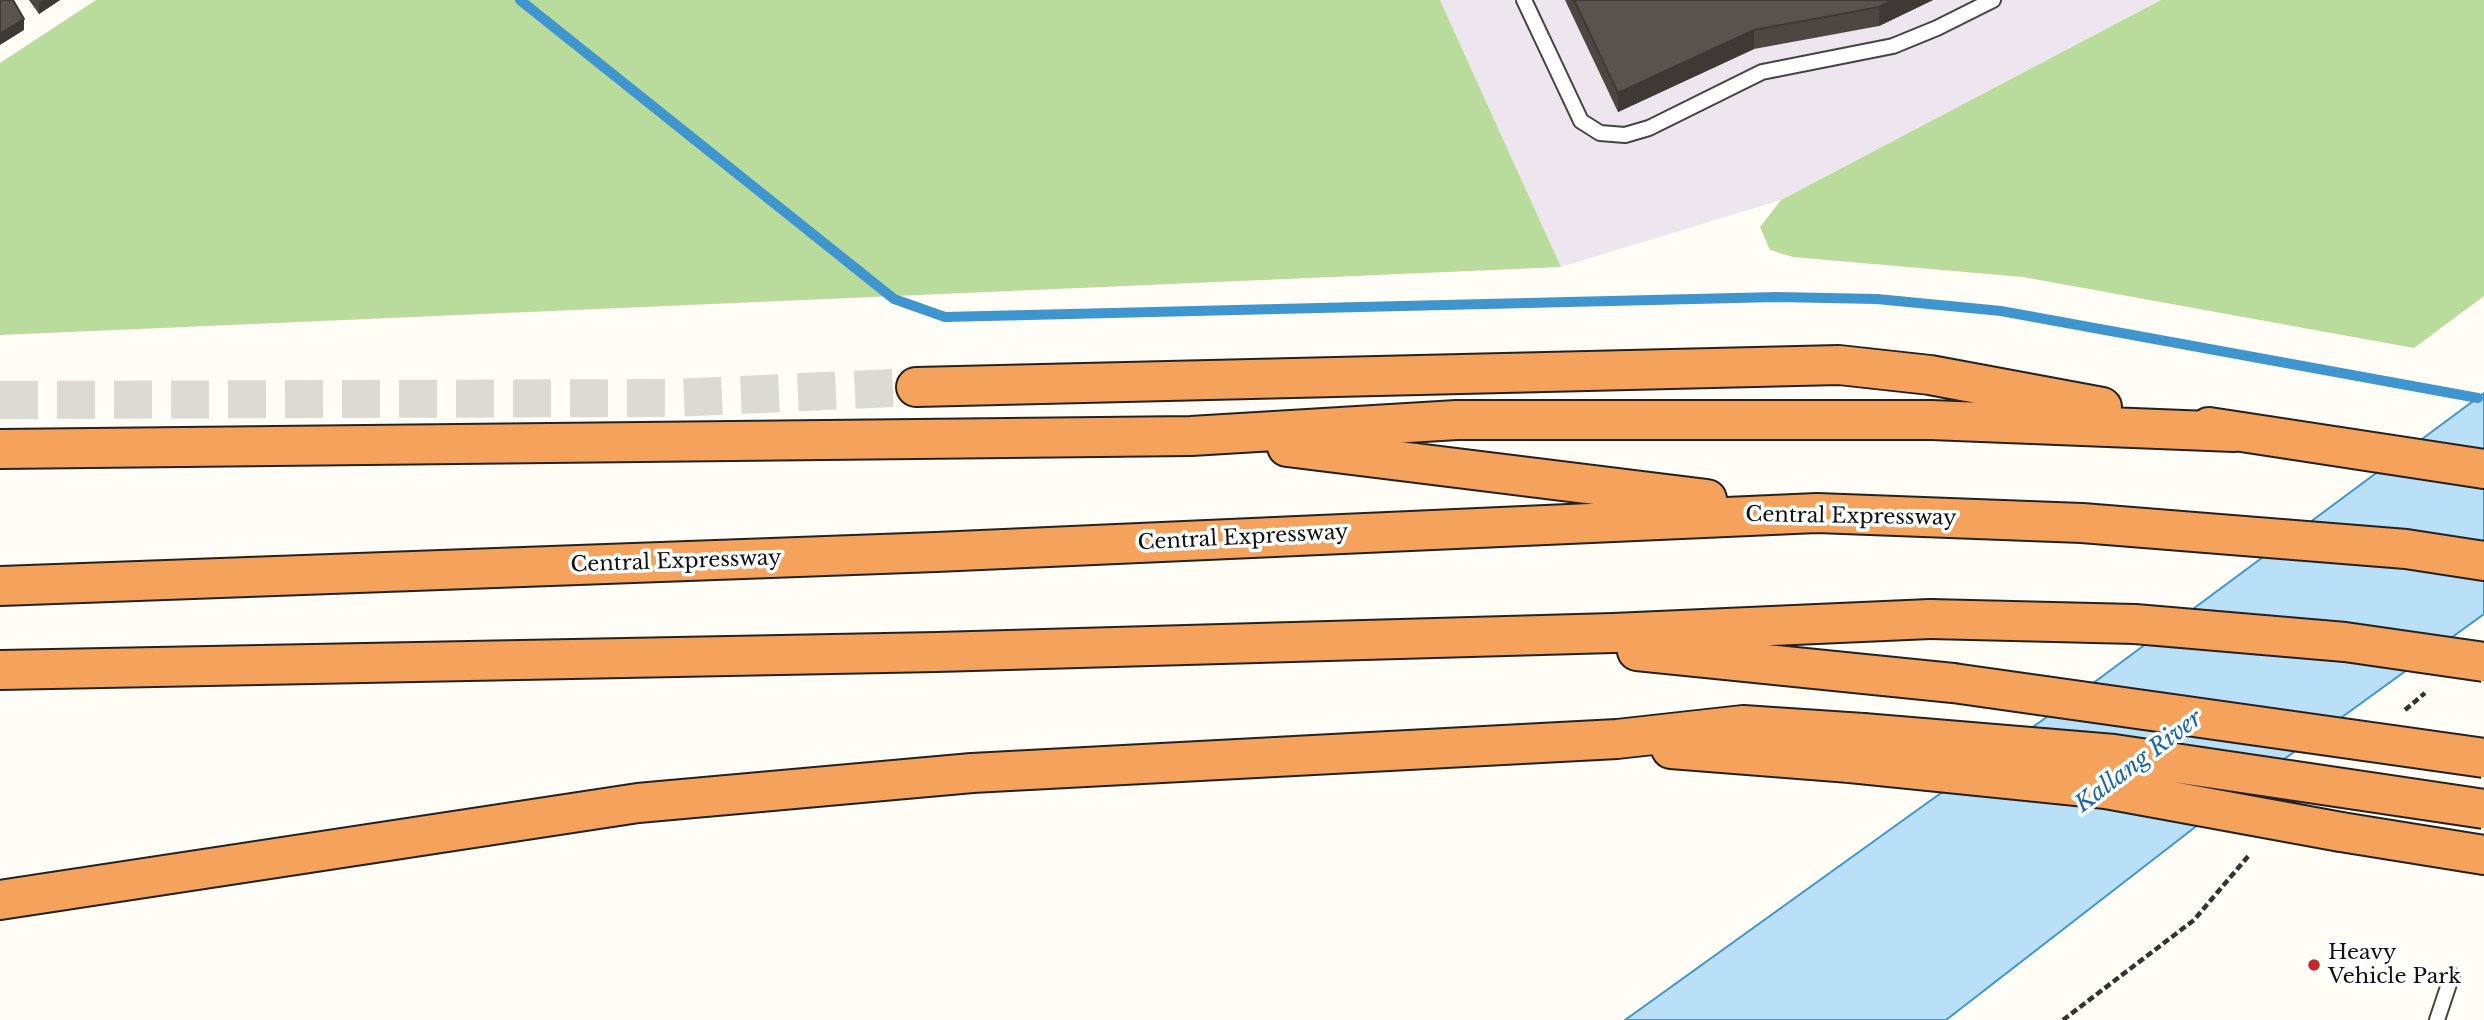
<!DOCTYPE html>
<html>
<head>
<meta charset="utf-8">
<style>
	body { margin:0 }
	canvas { display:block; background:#fffdf5 }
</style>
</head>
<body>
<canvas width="2484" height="1020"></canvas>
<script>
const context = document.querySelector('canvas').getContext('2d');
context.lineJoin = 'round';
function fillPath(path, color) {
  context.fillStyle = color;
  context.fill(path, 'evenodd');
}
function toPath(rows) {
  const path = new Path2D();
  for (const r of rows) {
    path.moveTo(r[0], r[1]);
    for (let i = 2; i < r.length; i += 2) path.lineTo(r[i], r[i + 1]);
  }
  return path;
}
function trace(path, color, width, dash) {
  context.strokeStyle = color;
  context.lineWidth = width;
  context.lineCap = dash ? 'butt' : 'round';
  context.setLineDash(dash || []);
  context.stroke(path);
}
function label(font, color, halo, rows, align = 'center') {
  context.font = font + ' "Libre Baskerville",serif';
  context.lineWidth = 7;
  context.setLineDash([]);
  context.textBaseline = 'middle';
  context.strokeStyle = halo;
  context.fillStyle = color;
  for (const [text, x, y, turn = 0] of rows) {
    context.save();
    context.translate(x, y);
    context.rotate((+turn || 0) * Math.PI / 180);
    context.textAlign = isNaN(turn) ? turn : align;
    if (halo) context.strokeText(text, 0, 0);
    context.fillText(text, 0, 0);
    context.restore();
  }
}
fillPath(toPath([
	[1440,0,2161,0,1781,200,1561,267]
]), '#eee6ef');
fillPath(toPath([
	[96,0,1440,0,1561,267,0,335,0,63],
	[2161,0,2484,0,2484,296,2414,348,2023,277,1793,257,1770,250,1760,227,1781,200]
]), '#b9dc9c');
const water = toPath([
	[2484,393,2484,614,2265,773,1946,1020,1625,1020,2069,701,2484,393]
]);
fillPath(water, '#b9e0f7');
trace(water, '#3f96cf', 2);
trace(toPath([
	[520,0,894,299,945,317,1777,297,1877,299,2001,311,2478,398]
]), '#3f96cf', 10);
trace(toPath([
	[0,400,671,398,916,387]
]), '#dbdad3', 38, [38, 19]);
const service = toPath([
	[1524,0,1581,121,1600,133,1625,135,1649,128,1762,72,1893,46,1937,28,1993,0],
	[2437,1020,2452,975]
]);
const motorway = toPath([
	[916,387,1839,365,1930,375,2102,407],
	[2209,427,2484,469],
	[1287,447,1707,499],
	[0,449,1191,436,1457,420,1931,420,2234,432],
	[0,586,936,552,1817,513,2082,523,2406,549,2484,561],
	[1637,651,1953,683],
	[0,670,937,652,1613,633,1930,619],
	[1671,749,1850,763],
	[2341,832,2484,855],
	[0,900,638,803,972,773,1617,739,1743,725,1863,733]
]);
trace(service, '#444', 18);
trace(motorway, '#222', 42);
trace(toPath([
	[2405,710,2425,693],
	[2063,1020,2194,920,2250,854]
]), '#333', 4.5, [7, 3.5]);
trace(service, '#fff', 14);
trace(motorway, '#f5a25d', 38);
const motorwayBridge = toPath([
	[1930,619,2135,624,2345,642,2484,662],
	[1953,683,2484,758],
	[1863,733,2114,754,2484,809],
	[1850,763,2106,789,2341,832]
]);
trace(motorwayBridge, '#222', 42, []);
trace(motorwayBridge, '#f5a25d', 38);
fillPath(toPath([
	[29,0,60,0,39,14],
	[1565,0,1933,0,1879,26,1754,49,1618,112]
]), '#4d4742');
fillPath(toPath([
	[44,0,60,0,39,14,39,4],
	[1893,0,1933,0,1879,26,1879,7],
	[24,19,24,30,0,45,0,34],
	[1754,30,1754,49,1618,112,1618,93]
]), '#3f3936');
const building = toPath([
	[0,0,13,0,24,19,0,34,0,0],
	[1574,0,1893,0,1879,7,1754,30,1618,93,1574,0]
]);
fillPath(building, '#5a524d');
trace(building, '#3f3936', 2);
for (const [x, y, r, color] of [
	[2314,965,7,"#c4262e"]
]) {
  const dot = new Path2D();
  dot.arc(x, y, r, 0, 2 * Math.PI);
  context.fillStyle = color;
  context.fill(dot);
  trace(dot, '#fff', 2.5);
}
label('21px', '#111', '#fff', [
	["Central Expressway",1851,517,1],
	["Central Expressway",1243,538,-3],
	["Central Expressway",676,562,-2]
]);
label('21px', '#111', '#fff', [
	["Heavy",2328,953],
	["Vehicle Park",2328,977]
], 'left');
label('italic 23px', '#1768a6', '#fff', [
	["Kallang River",2139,762,-37]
]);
</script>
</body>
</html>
